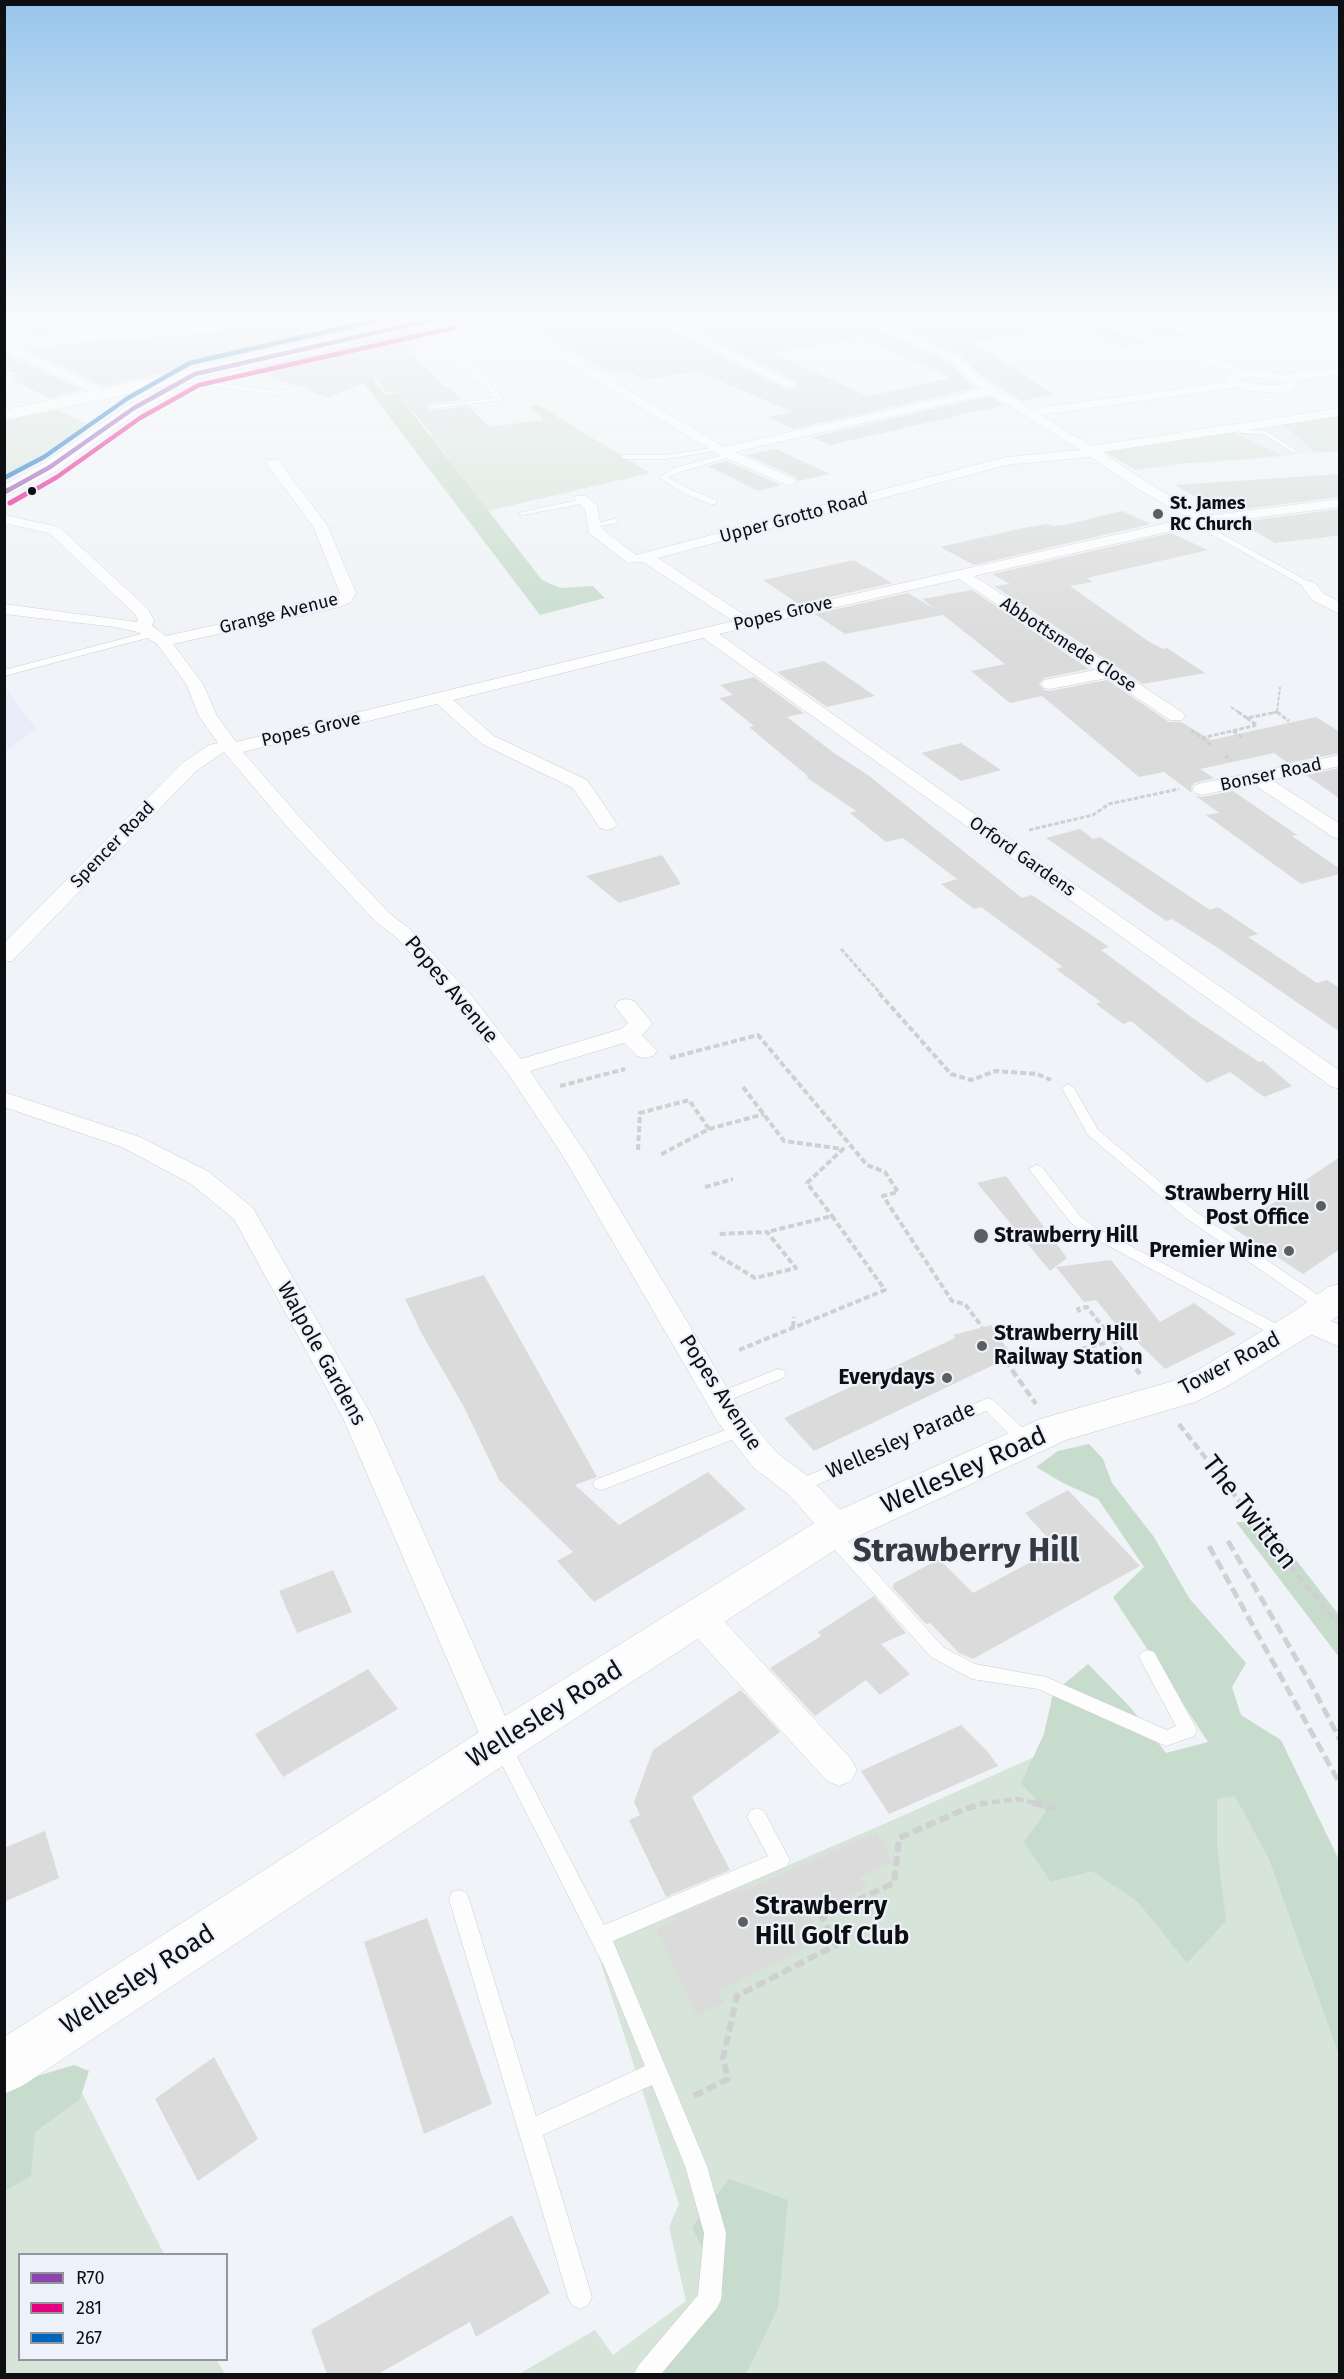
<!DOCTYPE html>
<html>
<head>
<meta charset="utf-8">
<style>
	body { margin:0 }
	#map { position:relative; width:1344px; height:2379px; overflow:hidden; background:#f0f3f7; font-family:"Fira Sans",sans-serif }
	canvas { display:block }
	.frame { position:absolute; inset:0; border:6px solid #0d0f12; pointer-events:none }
	.legend { position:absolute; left:18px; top:2253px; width:210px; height:108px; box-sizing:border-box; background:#edf2fa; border:2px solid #93979d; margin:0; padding:8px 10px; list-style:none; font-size:18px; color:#0d0f12 }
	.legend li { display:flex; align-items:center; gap:12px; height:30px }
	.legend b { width:30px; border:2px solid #93979d }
</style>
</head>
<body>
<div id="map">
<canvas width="1344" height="2379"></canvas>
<div class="frame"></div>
<ul class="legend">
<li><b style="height:8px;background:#8e44ad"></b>R70</li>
<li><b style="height:8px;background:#e5007d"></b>281</li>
<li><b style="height:8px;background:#0065bd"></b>267</li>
</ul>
</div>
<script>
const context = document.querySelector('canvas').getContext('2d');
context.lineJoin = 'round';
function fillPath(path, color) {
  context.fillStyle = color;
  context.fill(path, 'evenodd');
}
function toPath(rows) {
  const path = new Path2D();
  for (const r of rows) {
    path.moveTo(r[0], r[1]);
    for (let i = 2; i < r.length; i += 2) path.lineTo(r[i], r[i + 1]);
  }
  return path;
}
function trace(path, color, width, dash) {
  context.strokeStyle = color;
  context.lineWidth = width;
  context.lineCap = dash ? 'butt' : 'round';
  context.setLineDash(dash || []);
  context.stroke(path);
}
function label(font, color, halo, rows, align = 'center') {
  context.font = font + ' "Fira Sans",sans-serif';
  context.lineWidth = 4.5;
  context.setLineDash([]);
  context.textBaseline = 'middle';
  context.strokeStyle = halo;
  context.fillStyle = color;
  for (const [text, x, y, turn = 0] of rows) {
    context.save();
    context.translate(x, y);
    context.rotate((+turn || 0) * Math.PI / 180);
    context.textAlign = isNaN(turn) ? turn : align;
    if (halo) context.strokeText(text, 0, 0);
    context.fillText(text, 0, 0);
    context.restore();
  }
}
fillPath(toPath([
	[1280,422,1339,451,1210,463,1208,461,1177,464,1136,470,1227,430],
	[5,687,36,729,5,752,4,752]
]), '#ecebf9');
fillPath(toPath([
	[539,405,561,419,650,473,488,511,430,434,544,420,530,406],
	[57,410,87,424,18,474,5,481,5,420],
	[1339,414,1339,451,1316,453,1280,422],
	[1227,430,1284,456,1177,464,1136,470,1103,451],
	[1263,1740,1339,1900,1339,2374,519,2374,595,2330,613,2355,686,2301,669,2227,679,2204,596,1948,884,1824,1070,1741,1177,1764],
	[79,2087,164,2254,20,2254,20,2360,217,2360,225,2374,5,2374,5,2127]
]), '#d7e4da');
fillPath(toPath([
	[367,339,381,343,349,346,385,395,397,393,542,580,560,588,593,586,605,598,540,615,338,349],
	[1089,1444,1103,1459,1112,1483,1154,1537,1189,1598,1246,1663,1232,1687,1241,1715,1281,1740,1339,1860,1339,2055,1269,1859,1235,1796,1217,1799,1217,1846,1226,1921,1187,1963,1138,1902,1092,1871,1051,1882,1024,1842,1046,1811,1021,1783,1044,1734,1053,1693,1088,1664,1130,1707,1166,1753,1208,1742,1113,1597,1144,1567,1098,1499,1063,1483,1036,1467,1058,1451],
	[1236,1522,1267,1523,1339,1615,1339,1657],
	[74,2065,89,2071,80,2099,35,2132,31,2176,5,2191,5,2089,17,2082],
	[729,2179,788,2200,778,2308,746,2374,665,2374,658,2356,724,2295,692,2227]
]), '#c8dccd');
fillPath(toPath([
	[4,316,65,316,69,325,168,316,273,316,36,335],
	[460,316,461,330,402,341,444,387,449,386,462,400,429,404,426,411,468,406,490,427,432,434,394,390,388,394,375,378,328,398,309,391,310,389,306,385,296,386,249,369,451,322],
	[509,316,642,316,787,389,795,389,799,383,665,316,730,316,745,325,752,321,745,316,770,316,769,321,796,333,799,327,787,321,804,316,851,316,952,364,968,383,976,388,794,429,768,417,792,412,697,371,646,380,628,371,611,373],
	[860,338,867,341,950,378,868,396,772,353],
	[874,316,1037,316,1039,331,973,342,1053,394,1022,401,979,374,962,356],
	[1050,316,1078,316,1145,343,1122,347],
	[1104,316,1140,316,1191,335,1166,339],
	[294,325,364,328,103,386,22,348],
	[4,353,83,390,49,398,13,380,17,379,10,376,16,374,4,369],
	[990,396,1004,405,830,445,812,437],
	[776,449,830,474,798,481,795,477,747,455],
	[726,461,781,485,758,491,708,466],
	[1340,474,1340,497,1221,512,1175,485],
	[1340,509,1340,535,1320,538,1275,543,1239,522],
	[1122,511,1151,524,974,565,940,547,1023,528,1047,524,1053,526,1064,525],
	[1171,533,1208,550,1087,578,1093,582,1070,586,1148,641,1163,649,1167,648,1205,673,1143,684,994,586,1010,584,992,574],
	[854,560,892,583,799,604,763,580],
	[972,590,1089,669,1044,678,1039,684,1044,690,1050,691,1107,680,1169,722,1181,722,1211,740,1316,717,1340,732,1340,753,1288,763,1274,753,1200,769,1214,778,1194,783,1191,788,1192,793,1164,772,1139,777,1042,696,1010,703,971,671,1005,664,943,615,845,634,815,614,908,593,935,609,922,599],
	[824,661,875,696,827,707,777,672],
	[754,677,804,713,787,717,834,753,868,775,1012,890,1022,898,1032,895,1109,947,1101,950,1194,1019,1259,1062,1263,1061,1292,1086,1264,1097,1230,1072,1207,1083,1131,1021,1123,1024,1096,1004,1101,1002,1056,969,1063,967,981,907,974,909,941,884,957,879,903,838,886,842,850,813,856,811,806,777,809,777,749,727,754,726,719,698,733,695,720,685],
	[961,743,1001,770,961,781,921,753],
	[1340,768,1340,799,1306,775],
	[1233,791,1297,835,1292,836,1340,869,1340,874,1301,884,1206,815,1219,813,1196,796,1202,797],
	[1080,829,1093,839,1100,837,1210,910,1218,907,1258,934,1248,937,1317,983,1327,980,1340,988,1340,1032,1218,948,1172,919,1166,921,1046,838],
	[662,855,681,884,619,903,586,876],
	[1340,1157,1340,1249,1303,1274,1233,1228,1285,1196,1283,1195],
	[1006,1176,1067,1258,1050,1271,977,1183],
	[1111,1260,1160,1322,1194,1303,1236,1334,1165,1369,1126,1331,1122,1332,1096,1300,1084,1302,1056,1267],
	[484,1275,597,1477,575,1485,619,1525,708,1472,746,1509,594,1602,557,1561,573,1552,499,1480,464,1407,422,1334,405,1299],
	[991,1325,1012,1356,814,1451,784,1418,955,1338,953,1335],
	[1068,1490,1140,1566,973,1659,959,1653,930,1623,926,1624,892,1587,894,1586,893,1584,939,1559,973,1593,1057,1548,1025,1513],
	[333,1570,352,1612,297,1633,279,1591],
	[874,1596,906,1633,881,1644,910,1674,880,1695,866,1680,815,1716,770,1668,821,1636,818,1632],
	[368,1669,398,1709,283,1777,255,1734],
	[741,1690,780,1732,692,1797,730,1870,666,1897,629,1820,640,1815,634,1802,653,1750],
	[961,1725,988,1752,998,1766,889,1814,861,1771],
	[45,1831,59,1878,4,1902,4,1848],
	[877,1832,893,1862,860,1877,867,1888,808,1914,824,1940,717,1991,724,2003,697,2016,656,1929,677,1920,675,1917,740,1889,741,1892],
	[427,1918,492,2104,424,2134,364,1942],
	[214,2057,258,2139,198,2181,155,2099],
	[512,2215,550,2293,476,2337,470,2322,378,2374,327,2374,311,2330]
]), '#dbdbdb');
const service = toPath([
	[732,316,740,316,750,322,745,323,732,316],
	[776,316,802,316,780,320,797,328,795,331,770,319,776,316],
	[1340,317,1340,321,1316,322,1334,331,1332,334,1305,321,1340,317],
	[520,328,522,331,466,342,451,348,503,398,503,400,427,409,429,406,496,398,444,347,465,338,520,328],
	[185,379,278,391,305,387,308,389,278,395,183,382,185,379],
	[1233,424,1245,430,1266,431,1297,451,1292,452,1263,434,1242,433,1231,427,1233,424],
	[718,447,720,450,666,459,624,459,621,457,624,455,666,455,718,447],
	[732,453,734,456,683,471,668,477,689,489,716,500,716,504,710,504,683,493,659,477,677,467,732,453],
	[583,499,587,501,586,503,522,515,518,513,583,499],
	[614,519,617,519,617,523,593,527,589,525,614,519],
	[1209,527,1313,584,1314,586,1307,588,1206,531,1205,529,1209,527],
	[152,631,155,632,155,636,4,676,4,670,152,631],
	[1068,1084,1074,1088,1098,1130,1196,1212,1330,1303,1332,1307,1330,1311,1320,1311,1186,1218,1088,1135,1062,1088,1068,1084],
	[1036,1165,1041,1166,1081,1217,1095,1227,1290,1331,1292,1335,1290,1339,1280,1339,1085,1233,1071,1223,1031,1172,1029,1169,1036,1165],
	[778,1369,783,1370,786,1374,783,1378,720,1404,715,1402,712,1398,715,1394,778,1369],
	[988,1398,993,1400,1032,1437,1034,1441,1032,1445,1026,1447,1020,1445,986,1411,805,1490,799,1492,793,1490,791,1486,793,1482,988,1398],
	[741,1424,747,1426,749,1430,747,1434,607,1488,601,1490,595,1488,593,1484,595,1480,741,1424],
	[830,1526,836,1528,943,1647,975,1664,1046,1677,1167,1730,1176,1726,1139,1657,1142,1652,1148,1650,1154,1652,1194,1724,1197,1730,1194,1736,1166,1746,1038,1689,972,1679,931,1657,824,1538,822,1533,824,1528,830,1526],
	[502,1739,509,1741,604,1925,768,1856,747,1817,750,1811,757,1808,764,1811,790,1860,787,1866,613,1941,707,2166,726,2233,721,2300,717,2308,661,2374,634,2374,638,2366,698,2295,704,2233,685,2166,652,2085,543,2135,592,2297,588,2305,580,2309,572,2305,568,2297,449,1899,452,1892,459,1890,466,1892,469,1899,536,2116,645,2066,605,1968,493,1747,495,1741,502,1739]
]);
const minor = toPath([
	[491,316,504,316,724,447,982,389,970,382,953,362,853,316,868,316,961,358,978,376,1031,409,1228,382,1228,377,1233,373,1080,316,1096,316,1245,370,1286,374,1340,368,1340,375,1297,380,1294,389,1284,393,1249,391,1240,387,1041,415,1091,446,1340,408,1340,416,1102,452,1145,481,1205,516,1340,499,1340,507,1197,525,974,576,1182,712,1185,716,1182,720,1170,720,1107,678,1050,689,1044,688,1041,684,1044,680,1095,670,959,579,719,634,1340,1071,1340,1089,1332,1087,703,638,453,700,494,736,587,780,617,824,614,828,607,830,600,828,573,788,482,744,437,704,243,752,303,821,390,914,410,929,471,995,521,1059,621,1029,628,1023,615,1006,618,1001,626,999,634,1001,649,1019,652,1024,642,1035,657,1051,653,1056,645,1058,637,1056,624,1043,530,1071,587,1155,738,1406,776,1452,810,1478,849,1519,854,1528,849,1537,838,1540,827,1537,788,1494,754,1468,718,1422,563,1156,507,1072,455,1005,396,937,376,922,289,829,224,752,196,771,12,961,4,962,4,943,182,763,209,745,218,743,199,716,186,684,157,644,138,632,115,627,4,614,4,604,137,622,138,620,135,614,49,533,4,523,4,515,59,527,148,609,154,620,152,626,166,636,329,600,339,596,340,593,313,526,266,463,268,460,278,460,327,525,356,593,351,602,340,607,173,644,203,684,217,716,236,742,733,621,643,562,628,563,589,533,585,509,574,499,576,496,586,496,597,505,601,528,636,555,1006,457,1080,450,990,394,735,452,794,479,796,482,789,486,717,454,491,316],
	[1245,377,1274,379,1286,383,1282,385,1251,384,1240,379,1245,377],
	[1091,457,1135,487,1189,518,749,618,658,558,1006,465,1091,457],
	[644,316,659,316,797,384,795,387,787,387,644,316],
	[294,317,408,322,413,325,408,328,294,323,13,346,108,391,110,394,104,398,4,350,4,340,294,317],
	[1310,581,1315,583,1324,594,1340,602,1340,614,1312,600,1302,586,1310,581],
	[1340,755,1340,766,1272,780,1340,824,1340,839,1333,837,1253,784,1202,795,1195,793,1193,789,1195,785,1202,783,1340,755],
	[4,1092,140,1137,209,1172,253,1208,373,1418,517,1743,512,1754,500,1758,488,1754,343,1418,234,1219,191,1184,122,1147,4,1107,4,1092],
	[1306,1311,1340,1325,1340,1347,1296,1328,1292,1321,1296,1314,1306,1311],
	[700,1605,712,1608,851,1759,857,1770,851,1781,839,1786,827,1781,688,1628,684,1618,688,1608,700,1605]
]);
const tertiary = toPath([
	[1340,1284,1340,1314,1319,1330,1224,1388,1195,1402,1066,1440,852,1539,516,1757,22,2086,4,2094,4,2037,484,1729,824,1517,1040,1419,1170,1382,1198,1370,1293,1312,1328,1287,1340,1284]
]);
const primary = toPath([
	[430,316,457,316,450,320,147,390,4,420,4,410,430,316],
	[165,387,171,389,173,392,171,395,140,411,56,471,4,497,4,485,44,463,128,405,165,387]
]);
trace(service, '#cacccf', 1);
trace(minor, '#cacccf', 1);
trace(tertiary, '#cacccf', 1);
trace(primary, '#cacccf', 1);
trace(toPath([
	[1231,707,1240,713],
	[1272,713,1277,712,1280,687]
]), '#cfd0d2', 2, [4, 1.5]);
trace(toPath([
	[1238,712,1247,718],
	[1277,712,1289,721],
	[1191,730,1202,738,1257,725,1247,718,1277,712],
	[1233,731,1243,738],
	[1202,738,1212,746],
	[1225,756,1232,760],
	[1029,830,1093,815,1109,804,1179,789],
	[841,949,881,994]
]), '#cfd0d2', 3, [4.5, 2]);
trace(toPath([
	[879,993,951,1074,971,1080,996,1071,1037,1074,1051,1080],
	[670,1058,758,1035,867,1165,885,1172,898,1192,883,1196,952,1301,965,1304,982,1327],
	[560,1086,625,1069],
	[743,1087,784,1141,843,1149,807,1183,832,1216],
	[709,1129,764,1114],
	[638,1150,640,1113,689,1100,709,1129,660,1155],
	[705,1187,733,1179],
	[712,1252,755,1278,796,1268,767,1232,718,1234],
	[1080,1312,1078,1309,1087,1307,1122,1351],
	[793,1327,794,1317],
	[997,1333,1014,1327],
	[739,1350,885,1290,832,1216,767,1232],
	[1073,1351,1105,1343]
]), '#cfd0d2', 4, [6, 3]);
trace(toPath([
	[1121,1350,1140,1374],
	[1005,1360,1036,1404],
	[1027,1363,1079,1350],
	[1179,1424,1297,1575,1340,1625],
	[980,1804,1017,1799,1040,1804]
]), '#cfd0d2', 4.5, [8, 4]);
trace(toPath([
	[1033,1803,1055,1808],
	[694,2096,728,2079,723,2058,737,1996,836,1945,822,1917,894,1883,899,1838,965,1809,985,1803]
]), '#cfd0d2', 6, [10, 4.5]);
fillPath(service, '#fdfdfe');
fillPath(minor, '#fdfdfe');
fillPath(tertiary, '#fdfdfe');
fillPath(primary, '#fdfdfe');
trace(toPath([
	[1228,1541,1311,1684,1340,1740],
	[1209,1546,1340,1784]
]), '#d0d1d2', 5, [11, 5]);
trace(toPath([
	[5,492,50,467,134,408,195,374,448,316]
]), '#8e44ad', 4.5);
trace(toPath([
	[4,492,8,490]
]), '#8e44ad', 5);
trace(toPath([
	[31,492,57,477,140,418,199,385,453,328]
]), '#e5007d', 4.5);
trace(toPath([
	[10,503,33,490]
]), '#e5007d', 5);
trace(toPath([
	[4,478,44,457,128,398,190,363,394,316]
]), '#0065bd', 4.5);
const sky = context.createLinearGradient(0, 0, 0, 649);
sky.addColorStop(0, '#97c5ec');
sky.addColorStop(0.49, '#f8fafb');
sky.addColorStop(1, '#f8fafb00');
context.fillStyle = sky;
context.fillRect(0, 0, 1344, 649);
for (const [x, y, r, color] of [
	[32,491,5,"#0d0f12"],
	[1158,514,6,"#5c5f62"],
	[1321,1206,6,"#5c5f62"],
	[981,1236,8,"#5c5f62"],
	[1289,1251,6,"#5c5f62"],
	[982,1346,6,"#5c5f62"],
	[947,1378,6,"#5c5f62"],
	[743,1922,6,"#5c5f62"]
]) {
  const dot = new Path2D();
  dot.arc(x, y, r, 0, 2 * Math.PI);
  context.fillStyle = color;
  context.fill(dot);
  trace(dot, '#edf2fa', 2);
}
label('bold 18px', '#0d0f12', '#edf2fa', [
	["St. James",1170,504],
	["RC Church",1170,525]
], 'left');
label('18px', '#0d0f12', '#edf2fa', [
	["Upper Grotto Road",794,518,-15],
	["Grange Avenue",279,614,-14],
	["Popes Grove",783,614,-13],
	["Abbottsmede Close",1068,645,33],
	["Popes Grove",311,730,-13],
	["Bonser Road",1271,775,-12],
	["Spencer Road",113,845,-46],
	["Orford Gardens",1022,857,35]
]);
label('21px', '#0d0f12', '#edf2fa', [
	["Popes Avenue",451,990,50],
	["Walpole Gardens",321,1354,61],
	["Tower Road",1230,1364,-28],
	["Popes Avenue",720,1393,57],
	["Wellesley Parade",901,1441,-24]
]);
label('bold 21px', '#0d0f12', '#edf2fa', [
	["Strawberry Hill",1309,1194],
	["Post Office",1309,1218],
	["Strawberry Hill",994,1236,"left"],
	["Premier Wine",1277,1251],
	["Strawberry Hill",994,1334,"left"],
	["Railway Station",994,1358,"left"],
	["Everydays",935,1378]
], 'right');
label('26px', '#0d0f12', '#edf2fa', [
	["Wellesley Road",964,1471,-24],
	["The Twitten",1249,1513,52],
	["Wellesley Road",545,1715,-32],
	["Wellesley Road",138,1980,-33]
]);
label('bold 26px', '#0d0f12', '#edf2fa', [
	["Strawberry",755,1907],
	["Hill Golf Club",755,1937]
], 'left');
label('bold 33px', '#363940', '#edf2fa', [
	["Strawberry Hill",966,1552]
]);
</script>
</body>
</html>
